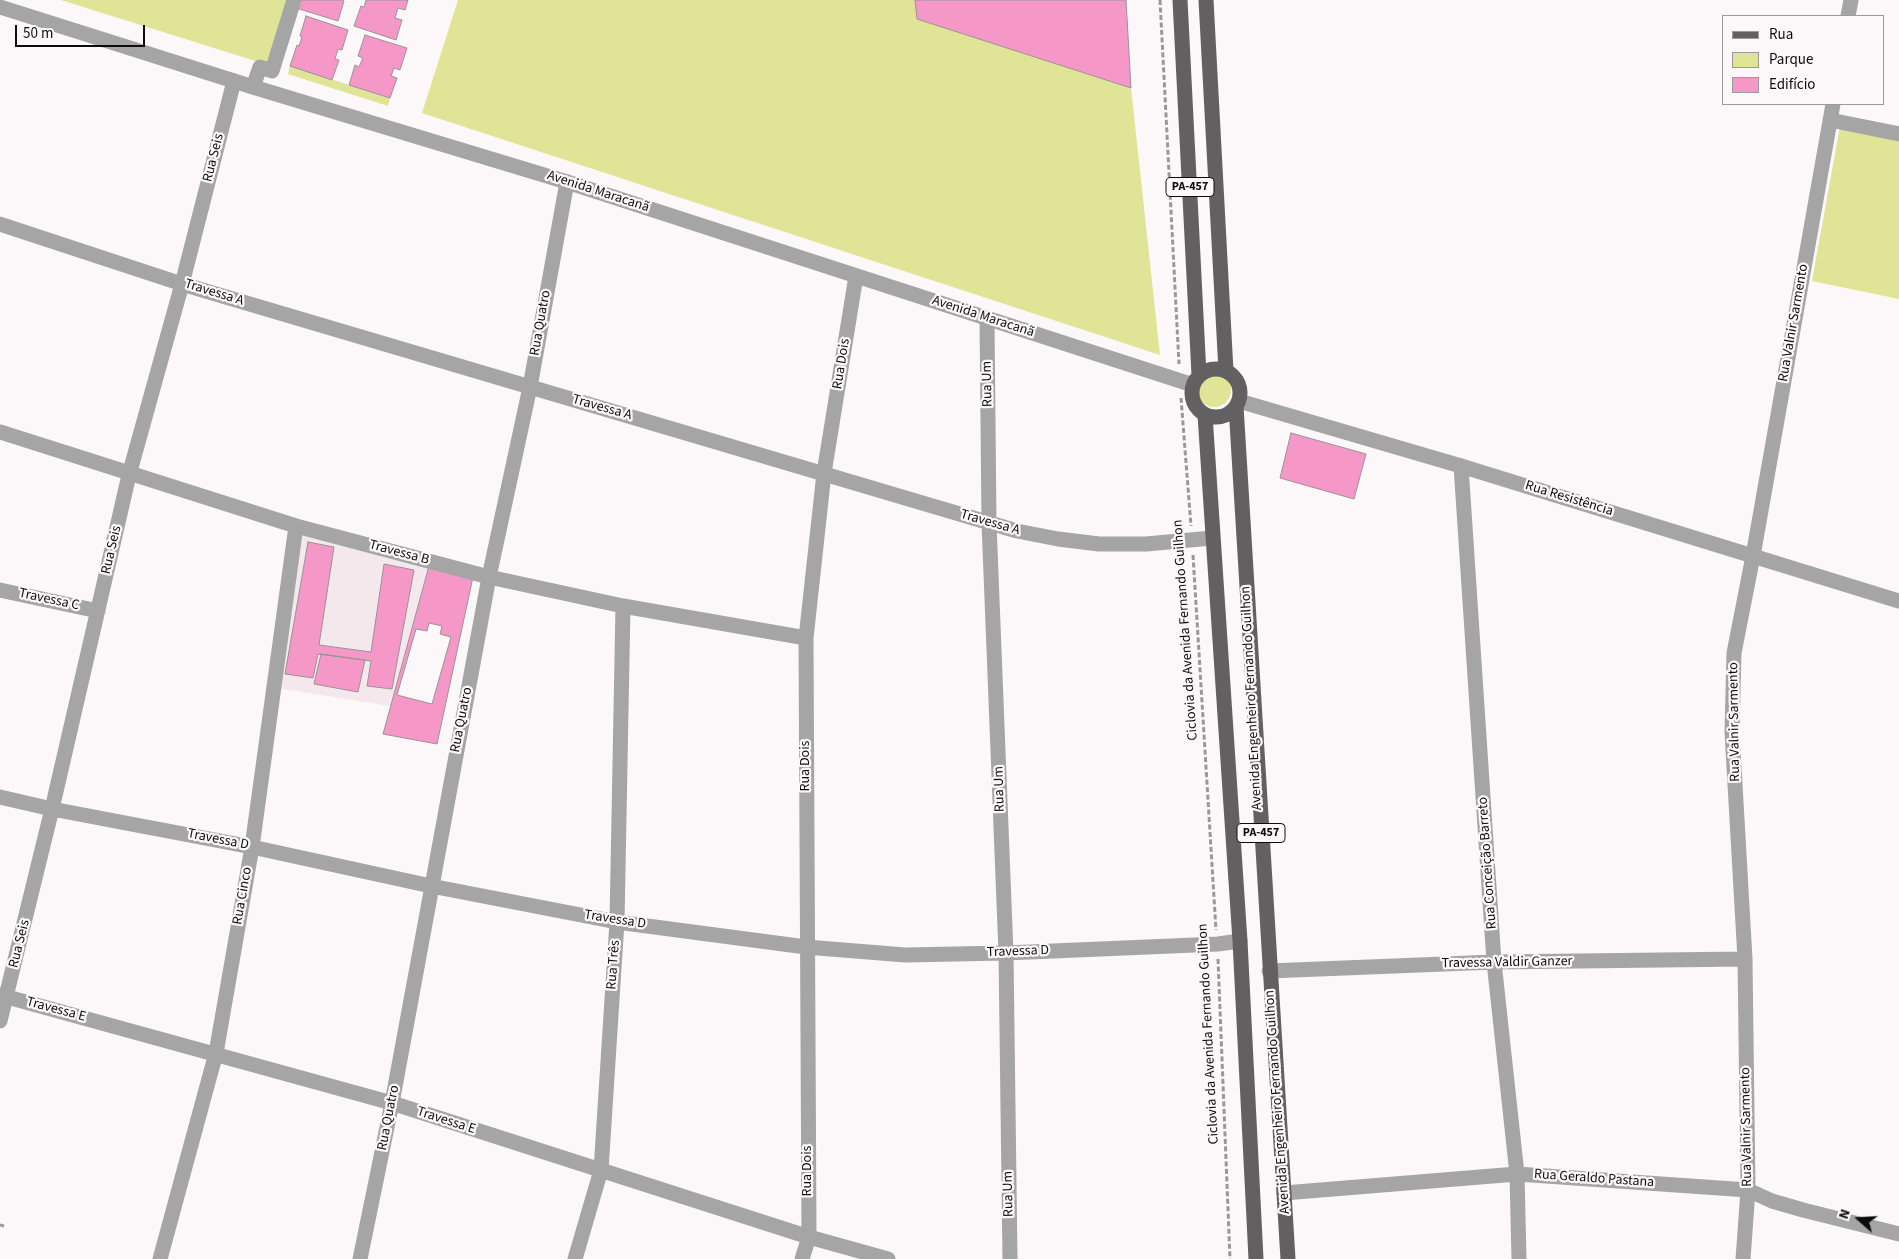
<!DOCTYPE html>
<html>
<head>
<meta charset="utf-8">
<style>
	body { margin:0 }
	#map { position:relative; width:1899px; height:1259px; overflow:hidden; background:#fcf8fa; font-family:"Source Sans 3",sans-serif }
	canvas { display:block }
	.legend { position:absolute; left:1722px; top:15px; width:162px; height:90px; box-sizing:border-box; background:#fcf8fa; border:1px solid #9c9a9b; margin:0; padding:6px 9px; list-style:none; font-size:15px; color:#0d0c0c }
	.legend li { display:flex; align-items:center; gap:10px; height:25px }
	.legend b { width:25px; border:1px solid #9c9a9b }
	.north { position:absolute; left:1834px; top:1194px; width:50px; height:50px; -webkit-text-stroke:4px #fcf8fa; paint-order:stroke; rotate:289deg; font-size:14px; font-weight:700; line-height:20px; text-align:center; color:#0d0c0c }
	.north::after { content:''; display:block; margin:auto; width:18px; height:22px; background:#0d0c0c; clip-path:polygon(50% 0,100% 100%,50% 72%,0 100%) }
	.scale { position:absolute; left:15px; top:25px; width:130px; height:22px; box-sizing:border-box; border:2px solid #0d0c0c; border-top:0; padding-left:6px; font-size:15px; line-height:18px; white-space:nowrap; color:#0d0c0c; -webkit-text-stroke:4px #fcf8fa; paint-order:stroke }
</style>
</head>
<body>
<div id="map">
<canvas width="1899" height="1259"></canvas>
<ul class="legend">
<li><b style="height:6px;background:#636061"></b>Rua</li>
<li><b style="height:14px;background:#e0e497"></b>Parque</li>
<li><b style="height:14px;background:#f698c7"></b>Edifício</li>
</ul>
<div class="north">N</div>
<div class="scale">50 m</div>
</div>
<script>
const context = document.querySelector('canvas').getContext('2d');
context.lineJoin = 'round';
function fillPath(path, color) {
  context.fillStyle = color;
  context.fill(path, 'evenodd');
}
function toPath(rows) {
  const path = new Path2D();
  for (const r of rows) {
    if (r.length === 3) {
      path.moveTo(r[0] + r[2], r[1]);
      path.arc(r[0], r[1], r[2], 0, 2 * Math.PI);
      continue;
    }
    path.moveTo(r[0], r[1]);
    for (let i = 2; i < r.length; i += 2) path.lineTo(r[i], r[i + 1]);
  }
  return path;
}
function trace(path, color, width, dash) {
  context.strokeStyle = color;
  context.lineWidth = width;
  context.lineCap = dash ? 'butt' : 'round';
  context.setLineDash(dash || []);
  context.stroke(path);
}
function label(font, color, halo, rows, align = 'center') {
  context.font = font + ' "Source Sans 3",sans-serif';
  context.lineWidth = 4.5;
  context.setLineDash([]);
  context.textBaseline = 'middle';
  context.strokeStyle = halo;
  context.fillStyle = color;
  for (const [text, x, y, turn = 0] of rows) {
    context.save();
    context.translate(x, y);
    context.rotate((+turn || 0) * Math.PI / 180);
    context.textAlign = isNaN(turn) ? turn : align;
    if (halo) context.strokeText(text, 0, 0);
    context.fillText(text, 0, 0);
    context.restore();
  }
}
fillPath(toPath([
	[303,532,429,566,390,706,277,688]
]), '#f4e8ec');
fillPath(toPath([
	[61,0,289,0,268,65],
	[458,0,915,0,917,19,1131,88,1160,355,422,113],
	[290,66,390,98,388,106,288,74],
	[1840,126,1899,137,1899,299,1812,281],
	[1214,390,17]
]), '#e0e497');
const building = toPath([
	[299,0,342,0,344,1,338,21,296,8,299,0],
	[366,0,408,0,405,10,398,8,395,18,402,20,396,40,354,26,361,6,364,7,366,0],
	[915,0,1126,0,1131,88,917,19,915,0],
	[306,16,348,30,342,50,338,49,335,59,339,60,332,80,290,66,297,45,299,46,302,37,300,36,306,16],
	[365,35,407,48,400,70,394,68,391,76,397,78,390,98,349,85,355,65,359,67,363,58,358,56,365,35],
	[1291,433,1366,454,1354,499,1280,478,1291,433],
	[308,542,334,547,319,645,371,652,384,564,414,570,392,689,367,686,371,661,318,654,313,678,285,674,308,542],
	[429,566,473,577,437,744,383,734,429,566],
	[429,623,442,626,440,634,451,637,432,704,397,695,416,629,427,631,429,623],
	[321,654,365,660,358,692,314,684,321,654]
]);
fillPath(building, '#f698c7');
trace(building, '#979395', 1);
trace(toPath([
	[1160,0,1179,364],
	[1181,398,1191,526],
	[1193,555,1216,930],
	[1218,959,1230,1259],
	[0,1225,4,1226]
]), '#9a9799', 3, [5, 2.5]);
trace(toPath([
	[1848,16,1851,0],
	[253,87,260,67,272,71,294,0],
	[1830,120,1899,134],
	[0,224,182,284,1017,531,1058,539,1099,544,1146,544,1212,538],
	[987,319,989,523,1006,953,1010,1259],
	[0,432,296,526,489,577,623,606,806,638],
	[1461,466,1494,962,1517,1174,1519,1259],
	[0,590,98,611],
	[0,797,52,809,252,847,431,886,617,922,806,947,905,955,1006,953,1218,944,1240,941],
	[1269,971,1494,962,1745,959],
	[0,1021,52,809,129,475,182,284,234,81],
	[1284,1193,1517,1174,1748,1190,1772,1201,1803,1210,1899,1234],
	[160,1259,216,1053,252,847,296,526],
	[360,1259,392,1103,489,577,530,387,567,182],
	[575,1259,601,1170,617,922,623,606],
	[802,1259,809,1237,806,638,824,473,856,276],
	[1743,1259,1748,1190,1745,959,1732,732,1734,653,1753,556,1833,104]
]), '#a6a5a5', 15);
trace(toPath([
	[0,7,253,87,567,182,1193,385],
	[1239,401,1461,466,1899,601],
	[0,995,392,1103,809,1237,888,1259]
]), '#a6a5a5', 15);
trace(toPath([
	[1180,0,1199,375],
	[1206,0,1226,371],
	[1216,393,24],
	[1236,406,1288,1259],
	[1205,415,1240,941,1256,1259]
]), '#636061', 15);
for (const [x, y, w] of [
	[1190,187,48],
	[1261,833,48]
]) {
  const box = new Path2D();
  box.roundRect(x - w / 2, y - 9.5, w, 19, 4);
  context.fillStyle = '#fcf8fa';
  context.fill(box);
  trace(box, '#0d0c0c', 1);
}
label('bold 12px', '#0d0c0c', null, [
	["PA-457",1190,187],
	["PA-457",1261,833]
]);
label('14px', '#0d0c0c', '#fcf8fa', [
	["Rua Seis",214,158,-76],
	["Avenida Maracanã",598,192,18],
	["Travessa A",214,293,17],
	["Avenida Maracanã",983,317,18],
	["Rua Quatro",541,323,-80],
	["Rua Valnir Sarmento",1794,323,-80],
	["Rua Dois",842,364,-81],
	["Rua Um",988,384,-91],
	["Travessa A",602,408,16],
	["Rua Resistência",1569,499,17],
	["Travessa A",990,523,16],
	["Rua Seis",112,550,-77],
	["Travessa B",399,553,15],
	["Travessa C",49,600,12],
	["Ciclovia da Avenida Fernando Guilhon",1186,630,-94],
	["Avenida Engenheiro Fernando Guilhon",1252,698,-93],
	["Rua Quatro",462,720,-79],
	["Rua Valnir Sarmento",1735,722,-91],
	["Rua Dois",806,766,-90],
	["Rua Um",1000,789,-92],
	["Travessa D",218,840,11],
	["Rua Conceição Barreto",1488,863,-94],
	["Rua Cinco",243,896,-80],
	["Travessa D",615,920,9],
	["Rua Seis",20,944,-76],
	["Travessa D",1018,952,-2],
	["Travessa Valdir Ganzer",1507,963,-1],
	["Rua Três",614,965,-86],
	["Travessa E",56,1010,15],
	["Ciclovia da Avenida Fernando Guilhon",1209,1034,-93],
	["Avenida Engenheiro Fernando Guilhon",1278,1102,-94],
	["Rua Quatro",389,1118,-79],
	["Travessa E",446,1121,18],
	["Rua Valnir Sarmento",1747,1127,-91],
	["Rua Dois",808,1171,-90],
	["Rua Geraldo Pastana",1594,1179,4],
	["Rua Um",1009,1194,-91]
]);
</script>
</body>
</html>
